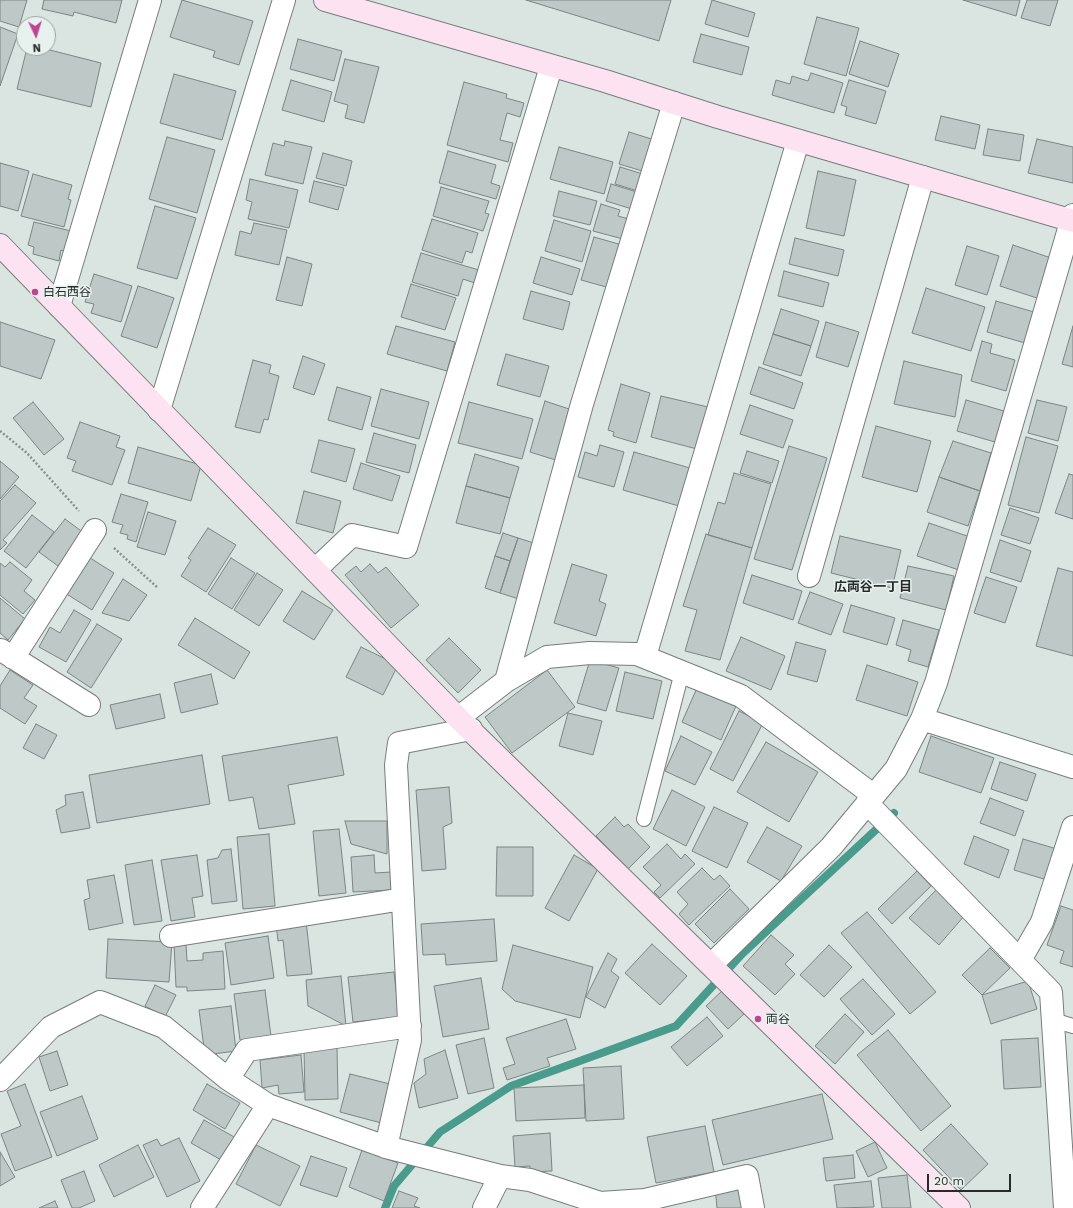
<!DOCTYPE html>
<html>
<head>
<meta charset="utf-8">
<style>
	body { margin:0 }
	#map { position:relative; width:1073px; height:1208px; overflow:hidden; background:#dae5e2; font-family:"Work Sans",sans-serif }
	canvas { display:block }
	.north { position:absolute; left:16px; top:16px; width:40px; height:40px; box-sizing:border-box; background:#e7f2ef; border:1px solid #9aa2a0; border-radius:50%; rotate:176deg; font-size:11px; font-weight:700; line-height:16px; text-align:center; color:#272b2a }
	.north::after { content:''; display:block; margin:auto; width:14px; height:18px; background:#c14391; clip-path:polygon(50% 0,100% 100%,50% 72%,0 100%) }
	.scale { position:absolute; left:927px; top:1174px; width:84px; height:18px; box-sizing:border-box; border:2px solid #272b2a; border-top:0; padding-left:5px; font-size:12px; line-height:14px; white-space:nowrap; color:#272b2a; -webkit-text-stroke:3px #e7f2ef; paint-order:stroke }
</style>
</head>
<body>
<div id="map">
<canvas width="1073" height="1208"></canvas>
<div class="north">N</div>
<div class="scale">20 m</div>
</div>
<script>
const context = document.querySelector('canvas').getContext('2d');
context.lineJoin = 'round';
function toPath(rows) {
  const path = new Path2D();
  for (const r of rows) {
    path.moveTo(r[0], r[1]);
    for (let i = 2; i < r.length; i += 2) path.lineTo(r[i], r[i + 1]);
  }
  return path;
}
function trace(path, color, width, dash) {
  context.strokeStyle = color;
  context.lineWidth = width;
  context.lineCap = dash ? 'butt' : 'round';
  context.setLineDash(dash || []);
  context.stroke(path);
}
function fillPath(path, color) {
  context.fillStyle = color;
  context.fill(path, 'evenodd');
}
function label(font, color, halo, rows, align = 'center') {
  context.font = font + ' "Work Sans","Noto Sans JP",sans-serif';
  context.lineWidth = 3;
  context.setLineDash([]);
  context.textBaseline = 'middle';
  context.strokeStyle = halo;
  context.fillStyle = color;
  for (const [text, x, y, turn = 0] of rows) {
    context.save();
    context.translate(x, y);
    context.rotate((+turn || 0) * Math.PI / 180);
    context.textAlign = isNaN(turn) ? turn : align;
    if (halo) context.strokeText(text, 0, 0);
    context.fillText(text, 0, 0);
    context.restore();
  }
}
trace(toPath([
	[385,1208,394,1186,440,1132,511,1086,676,1026,742,954,894,813]
]), '#499b8c', 8);
const building = toPath([
	[0,0,27,0,19,27,0,21,0,0],
	[44,0,122,0,116,23,74,12,73,16,42,9,44,0],
	[182,0,253,21,239,65,213,57,215,51,170,37,182,0],
	[526,0,671,0,659,41,526,0],
	[712,0,755,13,748,37,705,24,712,0],
	[963,0,1020,0,1016,16,963,0],
	[1027,0,1058,0,1050,26,1021,18,1027,0],
	[817,17,859,28,846,76,804,64,817,17],
	[0,27,18,34,0,86,0,27],
	[701,34,749,47,742,75,693,62,701,34],
	[298,39,342,51,334,81,290,69,298,39],
	[860,41,899,54,888,87,849,74,860,41],
	[27,48,42,48,101,63,91,107,17,89,27,48],
	[345,59,379,67,364,123,345,118,348,105,334,101,345,59],
	[811,73,843,83,834,113,772,95,776,80,790,84,792,76,808,81,811,73],
	[174,74,236,91,222,140,160,123,174,74],
	[291,80,332,92,324,122,282,110,291,80],
	[849,80,886,91,876,124,845,115,847,107,841,105,849,80],
	[464,82,507,94,506,98,524,103,520,117,507,113,500,140,513,143,508,162,447,145,464,82],
	[941,116,980,125,975,149,935,140,941,116],
	[988,129,1024,135,1020,161,983,155,988,129],
	[629,132,658,141,649,173,619,164,629,132],
	[167,137,215,150,197,213,149,199,167,137],
	[1037,139,1073,147,1073,183,1028,173,1037,139],
	[285,141,312,147,303,184,265,175,273,143,284,146,285,141],
	[559,147,613,162,604,194,550,179,559,147],
	[448,151,496,165,491,183,500,186,496,199,439,183,448,151],
	[323,153,352,161,346,186,316,178,323,153],
	[0,163,29,171,18,211,0,206,0,163],
	[620,167,646,175,641,192,615,184,620,167],
	[818,171,856,180,844,236,806,228,818,171],
	[33,174,72,185,68,199,71,200,64,227,21,216,33,174],
	[250,179,298,190,289,228,248,219,252,202,246,200,250,179],
	[314,181,344,188,338,210,309,202,314,181],
	[611,184,637,192,632,209,606,201,611,184],
	[441,187,489,201,485,213,489,214,483,231,433,216,441,187],
	[559,191,597,201,590,225,553,216,559,191],
	[601,204,620,210,618,216,629,219,623,239,593,231,601,204],
	[155,206,196,218,177,279,137,268,155,206],
	[432,219,478,233,472,253,466,251,462,263,422,250,432,219],
	[554,220,591,231,582,262,545,251,554,220],
	[34,222,71,231,65,252,61,250,59,261,33,254,34,247,28,245,34,222],
	[254,223,287,230,279,265,235,255,240,231,251,234,254,223],
	[594,237,622,245,610,288,581,280,594,237],
	[795,238,844,250,838,276,789,264,795,238],
	[1013,245,1054,259,1040,299,1000,286,1013,245],
	[967,246,999,256,987,295,955,285,967,246],
	[421,253,479,270,475,283,463,279,458,296,412,282,421,253],
	[287,257,312,264,302,306,276,300,287,257],
	[541,257,580,269,572,295,533,283,541,257],
	[784,271,829,283,823,307,778,296,784,271],
	[94,274,132,286,121,322,91,313,94,304,85,302,94,274],
	[411,284,456,298,445,330,401,317,411,284],
	[138,286,174,298,157,348,121,336,138,286],
	[926,288,985,307,971,351,912,333,926,288],
	[531,291,570,302,563,330,523,319,531,291],
	[996,301,1034,312,1025,343,987,332,996,301],
	[781,309,819,321,811,346,773,334,781,309],
	[0,322,55,340,41,379,0,366,0,322],
	[826,322,859,332,848,367,816,357,826,322],
	[396,326,455,342,447,371,387,354,396,326],
	[1073,326,1073,367,1062,364,1073,326],
	[773,334,811,346,801,376,763,364,773,334],
	[982,341,992,344,990,353,1015,360,1006,391,971,381,982,341],
	[506,354,549,366,540,397,497,385,506,354],
	[303,356,325,364,314,395,293,388,303,356],
	[253,360,271,365,269,373,279,376,268,420,264,419,260,433,235,427,253,360],
	[904,361,962,375,955,417,894,404,904,361],
	[759,367,803,383,794,409,750,394,759,367],
	[621,384,650,393,636,443,613,436,614,432,608,430,621,384],
	[337,387,371,397,362,430,328,420,337,387],
	[381,389,429,402,419,439,371,426,381,389],
	[661,396,708,407,697,449,651,437,661,396],
	[966,400,1004,411,995,442,957,431,966,400],
	[1037,400,1067,407,1058,441,1028,433,1037,400],
	[545,401,569,409,567,418,574,420,562,462,530,452,545,401],
	[33,402,64,439,44,455,13,418,33,402],
	[469,402,533,419,522,459,458,443,469,402],
	[750,405,793,420,783,448,740,434,750,405],
	[80,422,120,436,116,447,125,450,112,485,72,471,76,461,67,458,80,422],
	[876,426,931,441,917,492,862,477,876,426],
	[374,433,416,445,409,473,366,462,374,433],
	[1026,437,1058,446,1039,513,1008,505,1026,437],
	[319,440,355,449,346,482,311,472,319,440],
	[953,441,991,453,980,491,939,477,953,441],
	[600,445,624,452,614,487,578,477,585,452,597,456,600,445],
	[789,446,827,458,792,570,754,559,789,446],
	[138,447,201,465,191,501,128,483,138,447],
	[747,451,779,461,772,483,740,473,747,451],
	[634,452,690,468,679,506,623,490,634,452],
	[475,454,519,467,510,498,466,486,475,454],
	[0,461,19,477,0,499,0,461],
	[361,463,400,476,392,501,353,489,361,463],
	[734,473,771,484,752,548,708,535,718,502,725,504,734,473],
	[1069,474,1073,475,1073,519,1055,513,1069,474],
	[939,477,980,491,968,526,927,512,939,477],
	[15,485,36,503,3,540,7,543,0,550,0,501,15,485],
	[466,486,510,498,500,534,456,523,466,486],
	[304,491,341,501,333,533,296,523,304,491],
	[121,494,148,502,136,542,127,539,128,535,120,533,123,525,112,522,121,494],
	[1010,508,1039,518,1030,544,1001,535,1010,508],
	[148,512,176,521,165,555,137,547,148,512],
	[32,515,54,532,26,568,4,551,32,515],
	[65,519,84,533,58,566,39,552,65,519],
	[929,523,970,537,959,570,917,556,929,523],
	[208,528,236,545,206,592,181,576,191,560,188,558,208,528],
	[503,533,518,538,510,561,495,556,503,533],
	[706,534,752,548,720,660,685,651,697,610,683,606,706,534],
	[840,536,901,550,892,588,831,573,840,536],
	[518,538,537,544,519,599,500,593,518,538],
	[1000,540,1031,551,1021,582,990,572,1000,540],
	[87,556,114,573,92,610,65,593,87,556],
	[495,556,510,561,500,593,485,588,495,556],
	[231,558,255,573,232,609,208,594,231,558],
	[10,562,32,580,24,591,35,600,23,614,0,595,0,563,5,567,10,562],
	[370,564,378,573,386,567,419,605,391,628,345,575,356,566,361,572,370,564],
	[572,564,607,575,599,601,606,604,596,636,554,623,572,564],
	[908,566,954,576,946,610,900,598,908,566],
	[1058,568,1073,572,1073,656,1036,646,1058,568],
	[257,573,283,590,259,626,234,610,257,573],
	[752,575,802,591,793,620,743,603,752,575],
	[986,577,1017,587,1005,623,974,613,986,577],
	[123,579,147,595,129,621,102,613,123,579],
	[302,591,333,610,314,640,283,621,302,591],
	[810,592,843,604,831,635,798,623,810,592],
	[0,598,25,619,8,640,0,633,0,598],
	[851,605,895,618,887,645,843,632,851,605],
	[74,610,91,620,66,662,39,647,50,627,60,633,74,610],
	[195,618,250,652,234,679,178,645,195,618],
	[903,620,939,630,928,667,908,661,911,650,896,645,903,620],
	[97,624,122,639,91,688,67,672,97,624],
	[741,637,785,656,771,690,726,671,741,637],
	[449,638,481,670,458,693,426,660,449,638],
	[796,642,826,650,817,682,787,674,796,642],
	[361,647,398,665,383,695,346,677,361,647],
	[590,660,619,668,606,711,577,703,590,660],
	[867,665,918,682,907,716,856,700,867,665],
	[10,670,33,685,24,698,37,706,25,724,0,708,0,686,10,670],
	[547,670,575,707,512,753,485,717,547,670],
	[625,672,662,681,653,719,616,711,625,672],
	[211,674,218,704,181,713,174,683,211,674],
	[697,688,736,706,721,740,682,722,697,688],
	[160,694,165,718,116,729,110,705,160,694],
	[739,711,763,723,733,781,710,769,739,711],
	[568,713,602,721,593,755,559,746,568,713],
	[36,724,57,735,44,759,23,748,36,724],
	[681,736,712,752,695,785,665,771,681,736],
	[931,736,994,758,981,793,919,772,931,736],
	[337,737,344,775,288,785,295,824,259,829,253,797,229,801,222,756,337,737],
	[766,742,818,772,789,822,737,792,766,742],
	[202,755,210,804,97,823,89,775,202,755],
	[1000,762,1036,774,1027,801,991,789,1000,762],
	[449,787,452,823,443,827,446,869,422,871,416,790,449,787],
	[672,790,705,807,686,846,653,829,672,790],
	[83,792,90,828,61,833,56,810,66,805,65,795,83,792],
	[990,798,1024,811,1015,836,980,823,990,798],
	[714,807,748,823,727,868,692,851,714,807],
	[615,817,624,827,628,824,650,847,628,869,596,836,615,817],
	[345,821,387,821,387,854,351,844,345,821],
	[767,827,802,846,781,881,747,862,767,827],
	[339,829,346,893,319,896,313,831,339,829],
	[269,834,275,906,243,909,237,837,269,834],
	[974,836,1009,850,999,878,964,864,974,836],
	[1023,839,1057,849,1047,880,1014,870,1023,839],
	[667,844,681,859,685,854,695,864,660,898,654,892,661,885,643,867,667,844],
	[497,847,533,847,533,896,496,896,497,847],
	[231,849,237,901,212,904,207,860,218,858,222,850,231,849],
	[197,855,203,896,192,898,195,917,171,921,161,860,197,855],
	[374,855,375,873,391,872,392,890,353,892,351,857,374,855],
	[574,855,598,869,569,921,545,908,574,855],
	[152,860,162,921,134,925,125,865,152,860],
	[702,868,714,880,720,875,730,886,689,925,679,914,688,904,677,892,702,868],
	[917,871,931,886,892,924,878,909,917,871],
	[114,875,123,923,89,930,84,900,90,898,87,880,114,875],
	[730,889,749,909,714,943,695,924,730,889],
	[936,890,965,915,939,945,909,918,936,890],
	[1061,906,1073,910,1073,967,1060,963,1064,951,1047,945,1061,906],
	[867,912,936,992,910,1014,841,933,867,912],
	[494,919,497,961,446,965,445,954,423,955,421,924,494,919],
	[306,921,312,974,287,976,283,940,278,941,276,924,306,921],
	[771,935,794,955,785,964,795,974,775,995,743,966,771,935],
	[268,936,274,978,231,985,225,943,268,936],
	[108,939,172,942,169,982,106,978,108,939],
	[186,943,187,961,203,960,203,953,223,951,225,989,187,991,187,987,176,987,174,944,186,943],
	[652,944,687,976,660,1005,625,973,652,944],
	[513,945,593,967,580,1018,515,1001,502,989,513,945],
	[829,945,852,967,824,997,800,975,829,945],
	[990,948,1010,968,982,995,962,975,990,948],
	[608,953,617,959,611,971,619,977,605,1008,586,997,608,953],
	[394,972,399,1017,353,1022,348,977,394,972],
	[341,976,346,1026,308,1006,306,980,341,976],
	[481,978,489,1029,443,1037,434,986,481,978],
	[863,979,895,1014,872,1035,840,999,863,979],
	[1028,981,1037,1009,991,1024,982,995,1028,981],
	[155,985,176,995,165,1017,145,1006,155,985],
	[265,990,271,1036,240,1040,234,994,265,990],
	[723,990,745,1013,728,1029,706,1006,723,990],
	[231,1006,236,1051,205,1055,199,1010,231,1006],
	[845,1014,864,1032,835,1064,815,1046,845,1014],
	[707,1017,723,1036,687,1066,671,1047,707,1017],
	[566,1019,576,1049,547,1058,550,1066,507,1080,503,1068,515,1064,506,1038,566,1019],
	[888,1030,951,1106,921,1131,857,1055,888,1030],
	[484,1038,494,1088,468,1094,456,1045,484,1038],
	[1038,1038,1041,1087,1004,1089,1001,1040,1038,1038],
	[304,1047,337,1047,338,1099,305,1100,304,1047],
	[445,1050,458,1098,419,1108,414,1083,426,1074,424,1059,445,1050],
	[57,1051,68,1085,50,1091,39,1057,57,1051],
	[301,1055,304,1092,279,1094,278,1085,262,1088,260,1060,301,1055],
	[621,1066,624,1119,586,1121,583,1068,621,1066],
	[350,1074,394,1085,385,1124,340,1112,350,1074],
	[25,1084,52,1157,15,1171,1,1134,21,1126,7,1091,25,1084],
	[207,1084,240,1103,225,1129,193,1110,207,1084],
	[584,1085,585,1118,516,1121,514,1088,584,1085],
	[822,1094,833,1139,723,1165,712,1120,822,1094],
	[82,1096,98,1139,57,1156,40,1112,82,1096],
	[204,1120,236,1138,223,1161,191,1143,204,1120],
	[951,1124,988,1164,961,1190,923,1150,951,1124],
	[705,1126,714,1172,656,1183,647,1137,705,1126],
	[550,1133,552,1171,530,1172,530,1166,515,1167,513,1136,550,1133],
	[179,1138,200,1181,167,1197,143,1145,157,1139,161,1146,179,1138],
	[875,1142,887,1168,868,1177,856,1151,875,1142],
	[138,1145,154,1177,114,1197,99,1165,138,1145],
	[256,1145,300,1166,280,1206,236,1184,256,1145],
	[362,1150,398,1163,384,1201,349,1187,362,1150],
	[0,1152,15,1177,0,1186,0,1152],
	[853,1155,855,1178,826,1181,823,1158,853,1155],
	[311,1156,347,1168,337,1197,300,1185,311,1156],
	[84,1171,95,1201,79,1208,72,1208,61,1180,84,1171],
	[907,1175,911,1208,882,1208,878,1178,907,1175],
	[871,1181,874,1207,837,1208,834,1185,871,1181],
	[746,1183,748,1208,717,1208,715,1187,746,1183],
	[399,1191,418,1198,414,1206,420,1208,392,1208,399,1191],
	[55,1201,58,1208,39,1208,55,1201]
]);
fillPath(building, '#bec8c6');
trace(building, '#7b8583', 1);
const lane = toPath([
	[644,819,682,672],
	[1053,1020,1073,1026]
]);
const street = toPath([
	[59,306,150,0],
	[159,410,284,0],
	[315,570,352,535,406,547,551,67],
	[809,576,923,177],
	[1,650,89,705],
	[645,656,798,141],
	[13,658,95,530],
	[506,681,582,404,674,103],
	[458,718,506,681,547,657,590,653,637,654,741,696,873,795],
	[922,719,1073,767],
	[867,803,1051,992,1065,1208],
	[171,936,403,899],
	[1020,960,1042,922,1073,827],
	[712,964,831,847,896,769,922,719,936,683,1073,215],
	[228,1079,247,1050,410,1026],
	[0,1080,51,1027,100,1002,164,1027,228,1079,268,1105,386,1147,500,1176,530,1180,600,1203,645,1200,747,1176,753,1208],
	[386,1147,410,1040,396,765,399,743,471,729],
	[202,1208,268,1105],
	[484,1208,500,1176]
]);
const secondary = toPath([
	[325,0,605,81,718,117,1073,221],
	[0,245,458,718,959,1208]
]);
trace(lane, '#757e7c', 16);
trace(street, '#757e7c', 24);
trace(secondary, '#757e7c', 24);
trace(toPath([
	[0,431,27,453,79,511],
	[114,548,158,588]
]), '#88908e', 2.5, [2, 2]);
trace(lane, '#fff', 14);
trace(street, '#fff', 22);
trace(secondary, '#fde3f1', 22);
for (const [x, y, r, color] of [
	[35,292,4,"#c14391"],
	[758,1019,4,"#c14391"]
]) {
  const dot = new Path2D();
  dot.arc(x, y, r, 0, 2 * Math.PI);
  context.fillStyle = color;
  context.fill(dot);
  trace(dot, '#e7f2ef', 1.5);
}
label('12px', '#272b2a', '#e7f2ef', [
	["白石西谷",43,292],
	["両谷",766,1019]
], 'left');
label('bold 13px', '#272b2a', '#e7f2ef', [
	["広両谷一丁目",873,587]
]);
</script>
</body>
</html>
